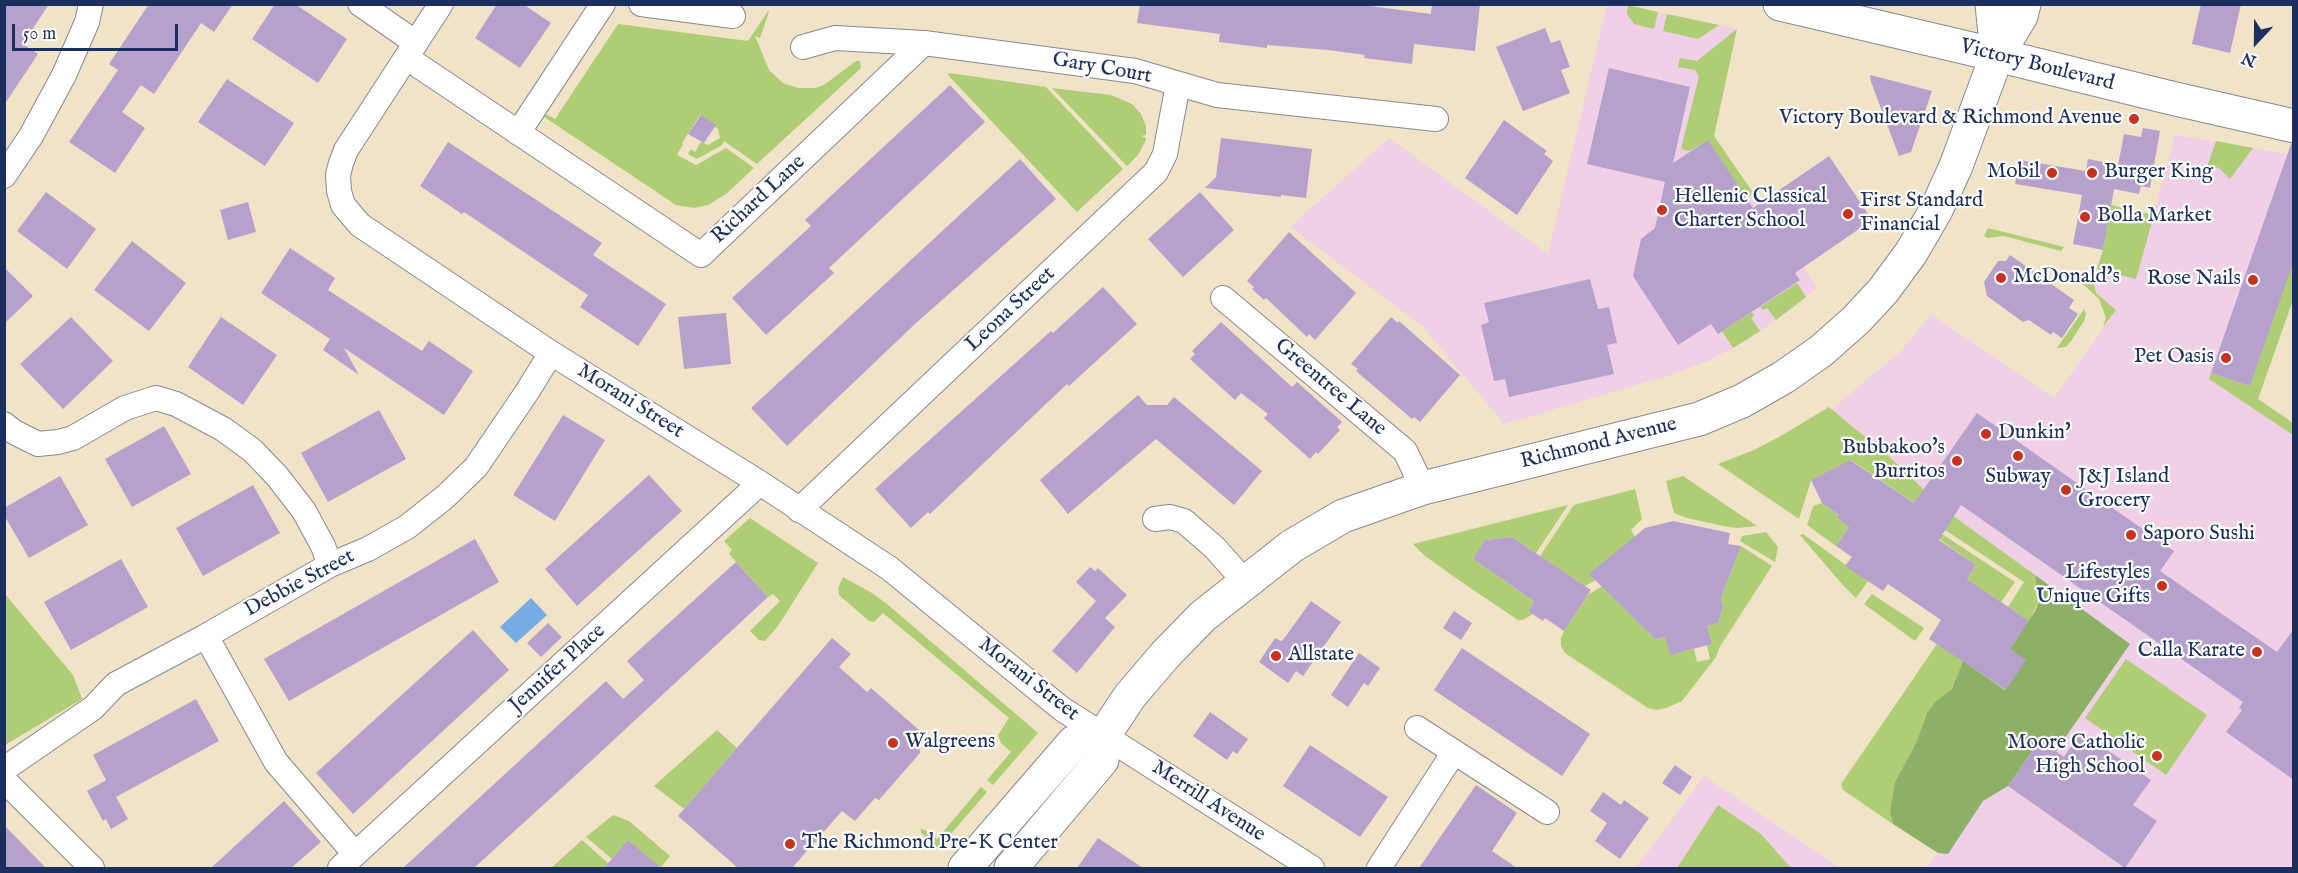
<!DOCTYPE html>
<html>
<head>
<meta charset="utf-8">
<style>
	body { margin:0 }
	#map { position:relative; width:2298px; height:873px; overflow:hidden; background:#f1e3c7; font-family:"IM FELL English",serif }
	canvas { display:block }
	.frame { position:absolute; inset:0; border:6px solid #1b2f5e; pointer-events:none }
	.north { position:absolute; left:2226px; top:12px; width:60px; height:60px; -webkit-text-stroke:4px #fff; paint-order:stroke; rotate:202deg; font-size:16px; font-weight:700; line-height:24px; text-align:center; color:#1b2f5e }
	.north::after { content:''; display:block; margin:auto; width:21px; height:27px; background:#1b2f5e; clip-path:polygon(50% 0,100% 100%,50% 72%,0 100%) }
	.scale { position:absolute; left:12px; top:24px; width:166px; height:27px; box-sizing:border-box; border:3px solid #1b2f5e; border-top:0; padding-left:8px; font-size:18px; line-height:21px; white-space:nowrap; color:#1b2f5e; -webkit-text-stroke:4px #fff; paint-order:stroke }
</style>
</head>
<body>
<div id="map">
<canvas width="2298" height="873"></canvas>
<div class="frame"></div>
<div class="north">N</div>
<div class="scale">50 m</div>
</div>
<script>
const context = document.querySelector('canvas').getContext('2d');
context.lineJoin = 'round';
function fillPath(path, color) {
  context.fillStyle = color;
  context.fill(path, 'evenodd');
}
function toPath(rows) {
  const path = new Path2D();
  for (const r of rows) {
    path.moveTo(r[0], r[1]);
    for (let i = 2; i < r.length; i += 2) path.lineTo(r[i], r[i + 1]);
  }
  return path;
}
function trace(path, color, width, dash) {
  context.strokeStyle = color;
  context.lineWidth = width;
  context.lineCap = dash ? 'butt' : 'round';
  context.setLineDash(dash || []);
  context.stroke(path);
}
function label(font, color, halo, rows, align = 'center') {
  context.font = font + ' "IM FELL English",serif';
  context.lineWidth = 4.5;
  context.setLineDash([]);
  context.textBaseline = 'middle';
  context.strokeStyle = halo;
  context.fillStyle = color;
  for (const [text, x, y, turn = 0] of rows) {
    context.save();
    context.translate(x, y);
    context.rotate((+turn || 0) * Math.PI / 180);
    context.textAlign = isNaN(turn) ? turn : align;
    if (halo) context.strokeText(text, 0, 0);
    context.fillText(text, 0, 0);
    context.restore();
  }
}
fillPath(toPath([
	[1607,5,1625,5,1737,29,1714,136,1817,287,1794,307,1746,341,1708,361,1670,375,1504,424,1422,326,1290,227,1389,138,1548,254],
	[2175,135,2293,155,2293,300,2258,399,2293,423,2293,868,1926,868,1938,853,1948,853,1983,801,2008,786,2040,740,2056,751,2130,644,1945,510,1893,460,1832,409,1901,351,1931,314,2054,398,2116,310,2096,293,2093,281,2097,269,2136,278],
	[1704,776,1841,868,1636,868]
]), '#efd0e6');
fillPath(toPath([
	[1628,5,1658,12,1654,29,1634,24,1627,14],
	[768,11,769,12,760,38,755,36,769,70,783,83,798,88,815,88,824,85,856,61,860,61,861,68,757,164,724,141,722,145,697,159,688,154,691,149,695,152,701,142,708,145,720,138,718,129,700,115,682,143,683,144,677,155,696,165,726,148,754,168,726,194,708,205,694,208,676,205,538,113,544,113,555,119,618,24,748,41],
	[1667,14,1719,25,1698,39,1663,31],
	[1737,29,1714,136,1754,194,1746,198,1708,140,1690,151,1681,149,1699,76,1695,70,1678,67,1680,58,1697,61],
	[949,73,1046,87,1123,169,1077,212,948,75],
	[1052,88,1111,95,1132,104,1141,114,1146,126,1146,135,1141,136,1146,138,1145,142,1138,155,1127,166],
	[2216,141,2253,148,2230,179,2218,167,2211,172,2207,167],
	[2111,205,2154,215,2136,279,2097,269,2103,250],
	[1988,228,2064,247,2061,251,2004,236,1988,238,1984,236],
	[2293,260,2293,300,2258,399,2293,423,2293,435,2209,379,2211,373,2250,386],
	[2074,276,2093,281,2096,293,2116,310,2103,327,2106,318,2099,299],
	[1797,283,1806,297,1776,320,1767,308,1763,310,1760,307],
	[2084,309,2086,314,2084,321,2071,341,2066,347,2057,348],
	[1752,312,1754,316,1751,318,1760,331,1733,348,1722,331],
	[1829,407,1893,460,1945,510,2035,575,2039,601,2029,621,2008,607,2024,582,1945,530,1947,525,1851,460,1811,480,1799,519,1718,464,1754,450,1779,437],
	[1683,476,1757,526,1738,528,1728,527,1687,518,1674,513,1666,481],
	[1635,489,1642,519,1631,530,1635,537,1607,574,1585,586,1540,556,1574,505],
	[1822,503,1839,515,1837,518,1849,527,1836,546,1807,525,1813,506],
	[1568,505,1536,553,1512,537,1485,540,1473,559,1534,601,1528,611,1533,614,1523,620,1518,620,1463,583,1425,556,1413,544],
	[750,518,818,563,778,626,765,641,759,640,750,631,780,601,773,594,768,597,729,554,732,550,724,541],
	[1766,532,1778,547,1775,562,1740,541,1742,536],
	[1803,534,1868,581,1856,598,1841,583,1800,535],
	[1942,534,2015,582,2001,602,1967,579,1976,565,1939,539],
	[1741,546,1772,566,1719,648,1716,657,1682,701,1666,708,1656,710,1648,708,1565,653,1561,646,1561,638,1564,631,1588,595,1602,586,1655,639,1665,637,1670,654,1694,649,1697,662,1710,659,1707,645,1712,644,1707,626,1718,623,1723,607,1721,598],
	[843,577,872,593,887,604,1038,733,993,785,987,780,1011,752,1001,743,998,735,1009,718,883,613,874,622,869,621,839,595,838,588],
	[5,594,73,675,82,699,5,745],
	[1872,594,1924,628,1915,641,1864,604],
	[1937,644,1963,661,1952,689,1935,702,1927,713,1916,743,1895,782,1890,811,1893,824,1843,790,1841,784],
	[2126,659,2207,715,2166,775,2085,718],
	[717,730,737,748,684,809,654,786],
	[981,787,987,792,938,849,921,833,921,829,925,830,937,839],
	[1718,805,1761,834,1791,868,1677,868],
	[613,815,629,821,670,856,660,868,628,840,612,859,586,837],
	[582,840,608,863,604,868,551,868]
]), '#afcd74');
fillPath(toPath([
	[2035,575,2130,644,2056,751,2040,740,2008,786,1983,801,1948,854,1938,853,1893,824,1890,811,1895,782,1916,743,1927,713,1935,702,1952,689,1963,661,2005,690,2025,660,2010,649,2035,611,2039,602]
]), '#8bb066');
fillPath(toPath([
	[531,598,547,615,516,643,500,627]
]), '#76ace4');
fillPath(toPath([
	[4,4,49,4,23,44,38,54,4,105],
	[149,4,233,4,214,32,201,23,154,94,141,85,122,112,145,128,115,173,69,142,118,70,109,64],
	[275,4,295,4,347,39,318,83,252,39],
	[497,4,523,4,551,23,520,68,475,38],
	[1140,4,1355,4,1431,14,1432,4,1480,4,1475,51,1414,44,1412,64,1364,58,1365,55,1328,50,1267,45,1267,48,1219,42,1220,34,1137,23],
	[2201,4,2241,4,2230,53,2192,44],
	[1545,28,1551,43,1560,40,1570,67,1561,70,1570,93,1523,111,1496,47],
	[1609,68,1690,87,1673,163,1708,140,1753,208,1829,156,1872,220,1795,273,1800,280,1718,334,1711,324,1678,345,1633,276,1641,239,1655,228,1665,182,1587,164],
	[1870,75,1932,91,1911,152,1899,156,1871,82],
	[227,79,294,123,265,166,198,122],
	[950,85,985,122,829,268,834,273,766,335,732,298,811,226,805,220],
	[701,115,716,125,704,143,688,134],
	[1504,120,1547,151,1544,154,1553,161,1517,215,1465,178],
	[2143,128,2160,131,2150,188,2141,186,2139,194,2114,189,2103,250,2073,244,2082,195,2015,184,2019,160,2086,171,2088,159,2118,165,2124,134,2141,137],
	[1221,138,1312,149,1306,198,1281,195,1281,197,1205,188,1216,177],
	[448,142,602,243,593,255,666,304,638,346,580,307,588,295,464,212,462,214,420,186],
	[2291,144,2294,145,2294,260,2250,386,2211,373],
	[1020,159,1056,199,915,324,787,446,751,408],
	[46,192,96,229,67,269,17,231],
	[1200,192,1234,230,1183,277,1148,239],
	[248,202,256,232,228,240,220,210],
	[1289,232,1356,293,1315,340,1309,334,1307,337,1266,298,1264,300,1252,289,1254,287,1247,281],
	[132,241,186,283,149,331,94,290],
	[290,248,335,278,328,290,422,351,429,341,473,371,444,415,344,348,359,375,323,350,330,339,261,293],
	[2010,255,2074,300,2069,308,2078,314,2062,338,2053,332,2051,335,2029,320,2023,322,1987,296,1984,282,1998,261,2006,261],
	[4,267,33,296,4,324],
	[1590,279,1598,309,1609,307,1617,343,1607,345,1614,374,1509,397,1505,379,1494,381,1481,325,1489,322,1484,303],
	[1103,287,1137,324,1069,386,1067,384,930,514,928,512,911,528,875,489,1022,357,1051,331,1053,333],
	[726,313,731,364,684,369,678,317],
	[71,317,113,361,63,409,20,364],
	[221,317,277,355,243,405,188,367],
	[1391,317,1398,323,1399,321,1460,375,1420,422,1414,417,1412,419,1356,371,1358,369,1351,364],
	[1221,322,1292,387,1297,382,1342,422,1337,427,1340,430,1318,454,1316,452,1310,459,1264,418,1268,414,1241,393,1235,400,1190,359,1195,354,1192,351],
	[1138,395,1147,405,1167,405,1174,397,1262,471,1234,505,1156,439,1068,514,1040,480],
	[379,410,406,459,328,502,301,453],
	[1977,413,2174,551,2160,571,2277,652,2294,629,2294,780,2226,732,2242,710,2239,708,2243,702,1961,505,1939,540,1976,565,1967,579,2029,621,2010,649,2026,660,2006,690,1929,639,1941,620,1888,584,1883,591,1845,566,1852,557,1836,546,1849,527,1837,518,1839,515,1822,503,1811,480,1850,460,1914,503],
	[563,415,605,440,555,521,513,495],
	[164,426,191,474,132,507,105,459],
	[649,475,682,511,577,606,545,569],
	[60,476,88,525,29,558,4,515,4,508],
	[253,485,280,533,203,576,176,528],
	[1673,521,1730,533,1728,544,1741,546,1721,598,1723,607,1718,623,1707,626,1712,644,1670,655,1665,637,1655,639,1589,574,1645,528],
	[1512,537,1591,590,1564,631,1545,618,1543,621,1528,611,1534,601,1473,559,1485,540],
	[475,539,499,582,289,701,264,659],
	[121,559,148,607,71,650,44,602],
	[736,562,768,597,564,786,474,868,403,868,606,681,623,699,644,680,627,661],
	[1090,567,1095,571,1098,568,1127,595,1105,618,1115,627,1077,673,1052,651,1096,601,1076,582],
	[1311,601,1341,622,1303,676,1296,671,1288,683,1259,662,1275,638,1281,641,1283,640],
	[1454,611,1472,623,1461,640,1443,628],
	[548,623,562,637,541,657,527,643],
	[473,630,509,670,353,814,316,773],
	[832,638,851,654,839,667,867,692,871,688,919,730,920,753,879,800,875,798,855,821,842,811,792,868,738,868,678,816],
	[1462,648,1590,734,1562,776,1434,690],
	[1359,653,1380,668,1368,686,1364,683,1348,707,1331,695],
	[196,699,219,741,116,797,128,819,111,829,106,819,103,821,87,791,106,780,93,755],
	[1210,712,1248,739,1237,754,1233,751,1227,760,1193,736],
	[2081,732,2151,780,2133,805,2157,821,2125,868,2008,786,2040,740,2064,757],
	[1310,745,1388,797,1360,837,1283,786],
	[1675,765,1692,777,1680,795,1662,783],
	[1476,785,1517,813,1492,851,1517,868,1419,868],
	[1603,792,1621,805,1624,800,1649,818,1620,859,1595,841,1607,823,1590,811],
	[284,801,321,842,291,868,211,868],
	[4,825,46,868,4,868],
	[1098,838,1143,868,1077,868],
	[628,840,661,868,604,868]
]), '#b6a1cc');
const minor = toPath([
	[360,4,416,43],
	[441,4,346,150,341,163,338,175,339,191,343,205,360,225,551,353,760,483,889,568,1062,709,1312,868],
	[641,4,733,16],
	[803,47,835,38,924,43,1135,71,1217,95,1436,119],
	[407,58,701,255,924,43],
	[518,133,603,4],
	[4,176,31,136,64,75,87,22,91,4],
	[1223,298,1405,451,1423,488],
	[4,424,14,432,38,444,58,442,73,438,125,408,156,398,176,404,223,429,253,451,277,476,304,511,323,546,330,565],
	[799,510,1156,172,1165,154,1178,84],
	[1155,519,1170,517,1184,521,1215,548,1245,582],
	[206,636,276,762,355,854],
	[1417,728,1547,812],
	[4,769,93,708,116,684,206,636,330,565,368,549,407,527,445,497,476,467,527,392,551,353],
	[4,780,92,868],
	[340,868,760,483],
	[1379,868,1454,752]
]);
const secondary = toPath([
	[965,868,1074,742,1104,735],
	[1011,868,1102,760,1104,735,1130,696,1165,655,1203,616,1292,546,1343,516,1423,488,1699,419,1742,401,1784,377,1821,351,1856,320,1883,291,1911,253,1936,210,1956,166,1997,55,2167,97,2294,126]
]);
const primary = toPath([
	[1780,4,1997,55],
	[1992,4,1997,55],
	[1997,55,2021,16,2024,4]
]);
trace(minor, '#868992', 26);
trace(secondary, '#868992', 35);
trace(primary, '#868992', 35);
trace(minor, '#fff', 24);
trace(secondary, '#fff', 33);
trace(primary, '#fff', 33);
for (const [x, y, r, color] of [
	[2134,119,6,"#c8321e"],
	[2052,173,6,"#c8321e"],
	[2092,173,6,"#c8321e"],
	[1662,210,6,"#c8321e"],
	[1848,214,6,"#c8321e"],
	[2085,217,6,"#c8321e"],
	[2001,278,6,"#c8321e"],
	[2253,280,6,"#c8321e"],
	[2226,358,6,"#c8321e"],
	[1986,434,6,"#c8321e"],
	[2018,456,6,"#c8321e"],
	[1957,461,6,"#c8321e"],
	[2066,490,6,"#c8321e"],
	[2131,535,6,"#c8321e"],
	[2162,586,6,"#c8321e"],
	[2257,652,6,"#c8321e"],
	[1276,656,6,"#c8321e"],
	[893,743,6,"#c8321e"],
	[2157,756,6,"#c8321e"],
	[790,844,6,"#c8321e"]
]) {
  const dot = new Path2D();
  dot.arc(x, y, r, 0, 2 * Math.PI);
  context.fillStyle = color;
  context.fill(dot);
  trace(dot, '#fff', 2);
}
label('21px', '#1b2f5e', '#fff', [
	["Victory Boulevard",2037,66,14],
	["Gary Court",1102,69,10],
	["Richard Lane",759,200,-43],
	["Leona Street",1011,310,-43],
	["Greentree Lane",1330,388,40],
	["Morani Street",630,402,32],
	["Richmond Avenue",1599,444,-14],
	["Debbie Street",300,584,-28],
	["Jennifer Place",558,669,-42],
	["Morani Street",1028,680,38],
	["Merrill Avenue",1208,802,33]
]);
label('21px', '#1b2f5e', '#fff', [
	["Victory Boulevard & Richmond Avenue",2122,119,"right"],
	["Mobil",2040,173,"right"],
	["Burger King",2104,173],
	["Hellenic Classical",1674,198],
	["Charter School",1674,222],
	["First Standard",1860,202],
	["Financial",1860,226],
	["Bolla Market",2097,217],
	["McDonald's",2013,278],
	["Rose Nails",2241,280,"right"],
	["Pet Oasis",2214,358,"right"],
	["Dunkin'",1998,434],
	["Bubbakoo's",1945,449,"right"],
	["Burritos",1945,473,"right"],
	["Subway",2018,478,"center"],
	["J&J Island",2078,478],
	["Grocery",2078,502],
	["Saporo Sushi",2143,535],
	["Lifestyles",2150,574,"right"],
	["Unique Gifts",2150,598,"right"],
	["Calla Karate",2245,652,"right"],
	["Allstate",1288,656],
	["Walgreens",905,743],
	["Moore Catholic",2145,744,"right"],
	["High School",2145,768,"right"],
	["The Richmond Pre-K Center",802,844]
], 'left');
</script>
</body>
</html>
